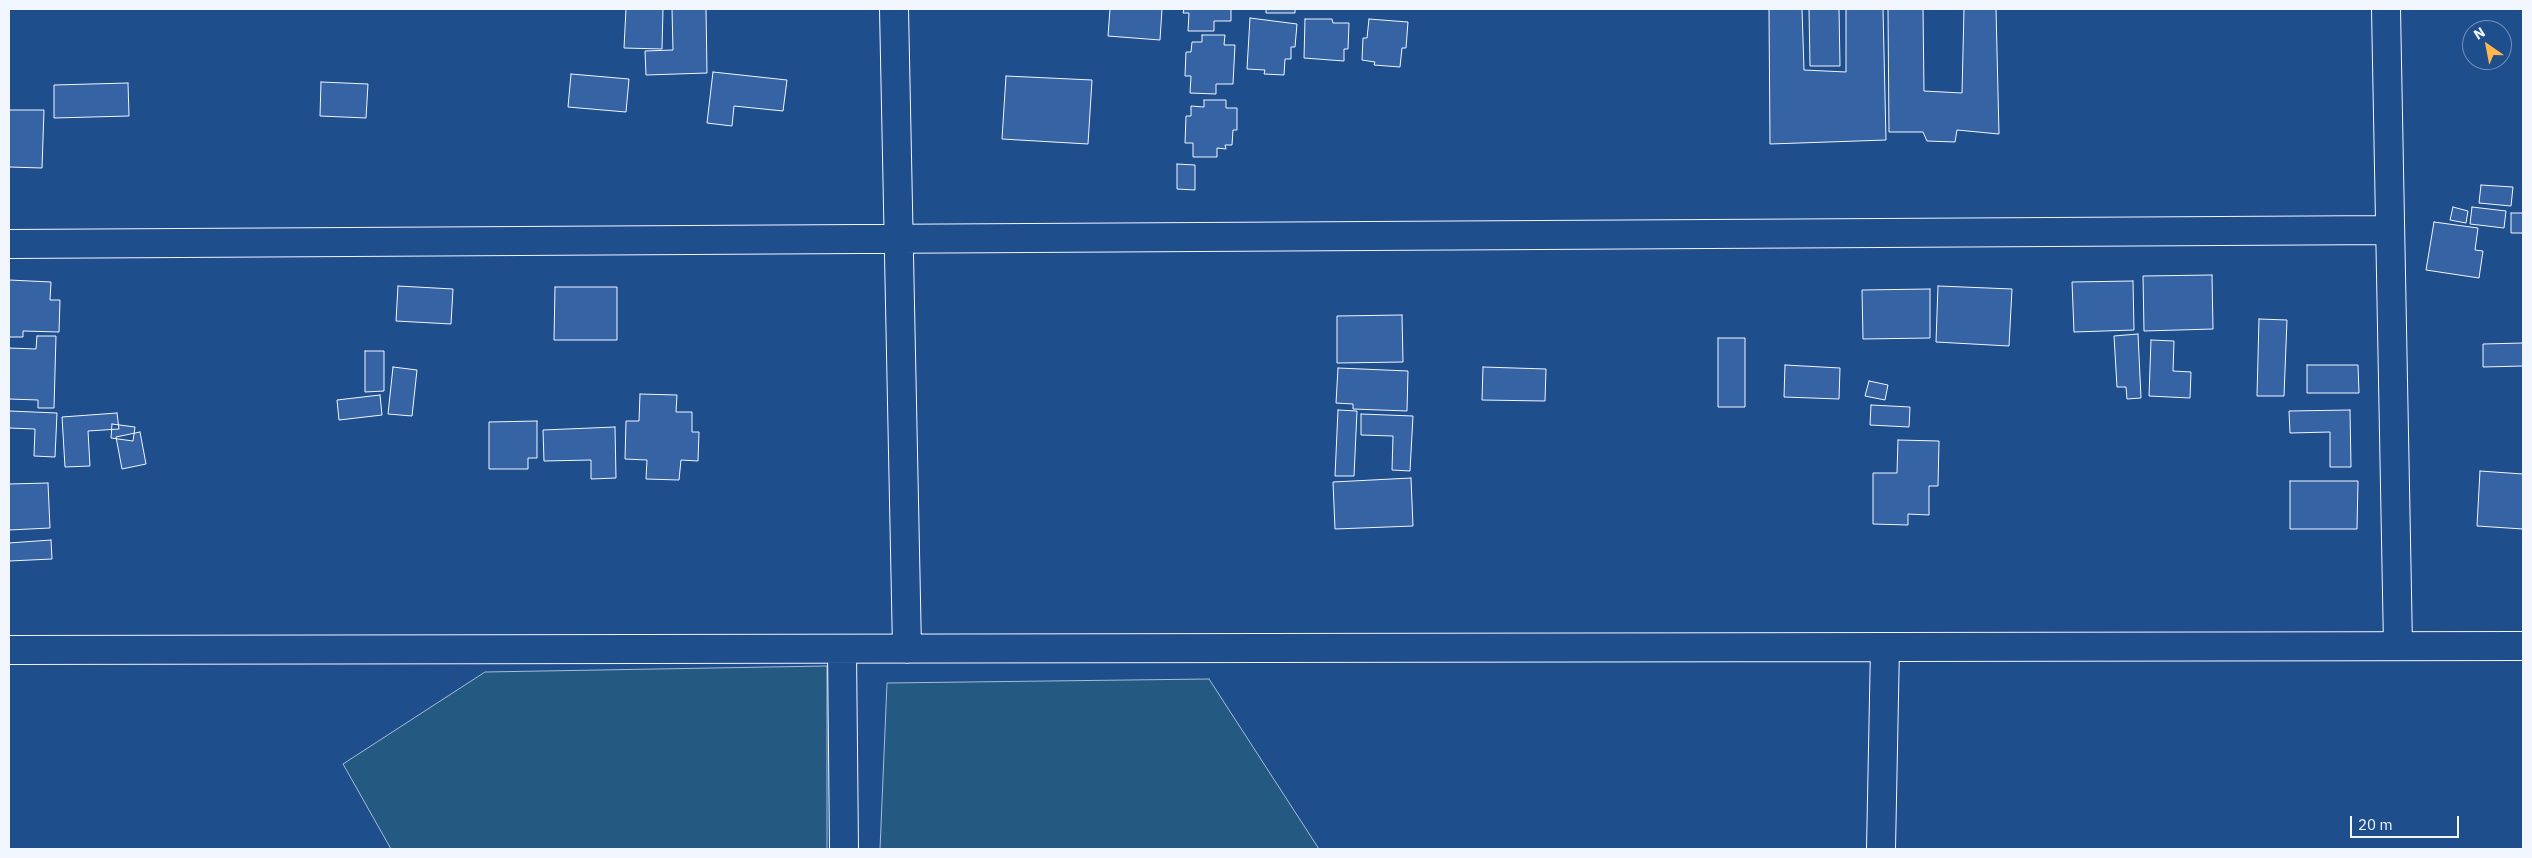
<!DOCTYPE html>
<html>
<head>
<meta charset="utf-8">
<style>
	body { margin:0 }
	#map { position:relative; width:2532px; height:858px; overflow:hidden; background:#1f4e8c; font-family:"IBM Plex Sans",sans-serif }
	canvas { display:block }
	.frame { position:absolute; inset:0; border:10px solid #f2f6ff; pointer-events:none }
	.north { position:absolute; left:2462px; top:20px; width:50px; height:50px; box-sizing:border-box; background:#1f4e8c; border:1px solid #7391ba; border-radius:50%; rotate:327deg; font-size:14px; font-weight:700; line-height:20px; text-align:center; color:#f2f6ff }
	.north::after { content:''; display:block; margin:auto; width:18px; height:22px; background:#ffb74d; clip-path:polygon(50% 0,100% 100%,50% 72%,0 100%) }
	.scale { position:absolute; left:2350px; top:816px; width:109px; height:22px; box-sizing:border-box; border:2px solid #f2f6ff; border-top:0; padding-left:6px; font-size:15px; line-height:18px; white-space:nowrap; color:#f2f6ff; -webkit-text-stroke:4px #1f4e8c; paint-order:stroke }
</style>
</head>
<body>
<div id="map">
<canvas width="2532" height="858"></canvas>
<div class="frame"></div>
<div class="north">N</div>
<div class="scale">20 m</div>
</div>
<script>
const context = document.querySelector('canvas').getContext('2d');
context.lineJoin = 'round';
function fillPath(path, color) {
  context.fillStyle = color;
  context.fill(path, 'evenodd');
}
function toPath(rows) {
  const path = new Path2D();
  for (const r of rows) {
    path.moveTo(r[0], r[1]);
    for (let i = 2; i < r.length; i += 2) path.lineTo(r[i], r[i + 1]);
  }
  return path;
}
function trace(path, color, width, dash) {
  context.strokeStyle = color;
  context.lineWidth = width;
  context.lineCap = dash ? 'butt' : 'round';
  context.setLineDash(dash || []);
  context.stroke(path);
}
const green = toPath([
	[827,666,827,849,391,849,343,764,485,672,827,666],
	[1209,679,1319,849,880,849,887,683,1209,679]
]);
fillPath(green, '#245a82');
trace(green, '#a8bbd7', 1);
const building = toPath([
	[626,9,663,9,662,49,624,48,626,9],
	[672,9,706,9,707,73,646,75,645,51,673,50,672,9],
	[1110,9,1162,9,1160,40,1108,36,1110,9],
	[1184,9,1231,9,1231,21,1214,21,1214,31,1188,31,1189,13,1183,13,1184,9],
	[1252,9,1295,9,1295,13,1266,13,1266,9,1252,9],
	[1769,9,1802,9,1804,70,1846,72,1846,9,1883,9,1886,140,1770,144,1769,9],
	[1809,9,1839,9,1840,66,1810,66,1809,9],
	[1888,9,1923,9,1924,91,1962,93,1964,9,1996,9,1999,134,1957,130,1955,142,1927,141,1923,132,1889,132,1888,9],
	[1250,18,1297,24,1295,47,1291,47,1291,59,1285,59,1284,75,1264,74,1265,70,1247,69,1250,18],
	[1305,19,1332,19,1333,23,1349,23,1348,49,1344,49,1344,61,1304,58,1305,19],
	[1369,19,1408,22,1406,48,1402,48,1400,67,1374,65,1375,62,1362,60,1363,38,1367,38,1369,19],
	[1202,35,1225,35,1224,45,1235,45,1233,84,1216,84,1216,94,1190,93,1191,76,1185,76,1186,52,1191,52,1192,42,1202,42,1202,35],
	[713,72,787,80,783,111,734,106,732,126,707,123,713,72],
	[571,74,629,79,626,112,568,107,571,74],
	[1006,76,1092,80,1088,144,1002,139,1006,76],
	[321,82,368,84,366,118,320,116,321,82],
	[128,83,129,116,54,118,54,85,128,83],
	[1204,100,1226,100,1226,108,1237,108,1237,130,1233,130,1232,145,1225,145,1226,149,1217,148,1217,157,1193,157,1193,143,1185,143,1186,116,1191,116,1191,106,1204,107,1204,100],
	[9,110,44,110,42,168,9,167,9,110],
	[1177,164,1195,165,1195,190,1177,189,1177,164],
	[2481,185,2513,187,2511,206,2479,203,2481,185],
	[2453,207,2468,211,2466,223,2450,220,2453,207],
	[2472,207,2506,211,2504,228,2470,224,2472,207],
	[2511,213,2523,213,2523,233,2511,233,2511,213],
	[2434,222,2478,228,2475,250,2483,251,2479,278,2426,270,2434,222],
	[2212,275,2213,329,2144,331,2143,276,2212,275],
	[9,280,51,282,50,300,60,300,59,332,23,331,23,337,9,337,9,280],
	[2133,281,2134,330,2074,332,2072,282,2133,281],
	[398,286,453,289,451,324,396,321,398,286],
	[1938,286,2012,289,2009,346,1936,342,1938,286],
	[555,287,617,287,617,340,554,340,555,287],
	[1930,289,1930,338,1863,339,1862,290,1930,289],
	[1402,315,1403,362,1337,363,1337,316,1402,315],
	[2259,319,2287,320,2284,396,2257,396,2259,319],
	[2138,334,2141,398,2127,399,2126,387,2117,387,2114,336,2138,334],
	[37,336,56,336,54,408,38,408,38,400,9,399,9,348,36,349,37,336],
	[1718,338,1745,338,1745,407,1718,407,1718,338],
	[2151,340,2174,341,2173,371,2191,372,2190,398,2149,396,2151,340],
	[2523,343,2523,366,2483,367,2483,344,2523,343],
	[365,351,384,351,384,391,365,392,365,351],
	[1785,365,1840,368,1839,399,1784,397,1785,365],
	[2307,365,2358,365,2359,393,2307,393,2307,365],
	[393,367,417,370,412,416,388,414,393,367],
	[1483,367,1546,369,1545,401,1482,400,1483,367],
	[1338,368,1408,371,1407,411,1353,409,1353,404,1336,403,1338,368],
	[1869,381,1888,385,1885,400,1865,396,1869,381],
	[640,394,677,395,676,412,692,412,692,432,699,432,698,461,681,460,679,480,646,479,647,460,625,459,626,421,639,421,640,394],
	[380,395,382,415,339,420,337,400,380,395],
	[1871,405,1910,407,1909,427,1870,425,1871,405],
	[1338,410,1357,411,1354,476,1335,476,1338,410],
	[2350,410,2351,467,2330,467,2330,432,2290,433,2289,411,2350,410],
	[9,411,57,413,55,457,34,456,35,429,9,428,9,411],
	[117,413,119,429,88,431,90,466,65,467,62,417,117,413],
	[1361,414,1413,416,1410,471,1392,470,1393,436,1361,435,1361,414],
	[537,421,537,458,528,458,528,469,489,469,489,422,537,421],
	[112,424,135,427,133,441,111,438,112,424],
	[615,427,616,478,591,479,591,460,544,461,543,430,615,427],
	[140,432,146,464,122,469,116,437,140,432],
	[1898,440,1939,441,1938,486,1929,486,1929,515,1908,514,1908,525,1873,524,1873,473,1897,473,1898,440],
	[2480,471,2523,474,2523,529,2477,526,2480,471],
	[1411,478,1413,526,1335,529,1333,482,1411,478],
	[2290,481,2358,481,2357,529,2290,529,2290,481],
	[48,483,50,528,9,530,9,484,48,483],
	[51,540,52,559,9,561,9,543,51,540]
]);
fillPath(building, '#3563a3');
trace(building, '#f2f6ff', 1);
const minor = toPath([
	[894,9,907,649],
	[2386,9,2398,646],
	[9,244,2390,230],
	[842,649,844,849],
	[9,650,2523,646],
	[1881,849,1885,647]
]);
trace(minor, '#f2f6ff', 30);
trace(minor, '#1f4e8c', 28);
</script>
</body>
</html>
